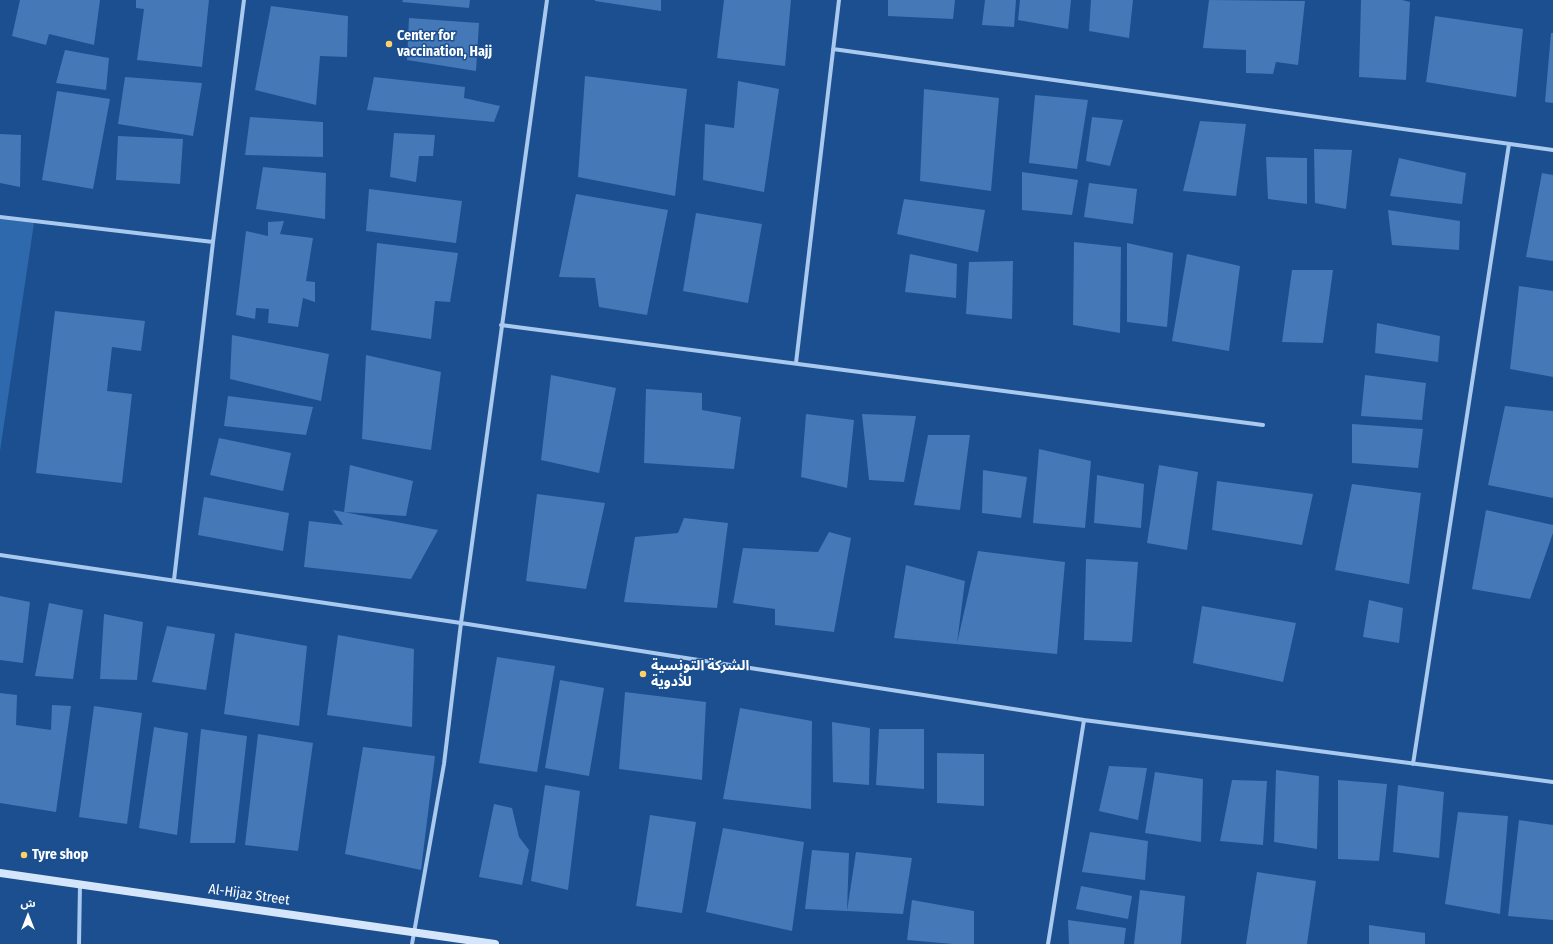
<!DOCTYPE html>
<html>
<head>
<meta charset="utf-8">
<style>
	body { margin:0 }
	#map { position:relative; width:1553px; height:944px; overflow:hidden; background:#1b4f8f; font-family:"Fira Sans Condensed","Noto Sans Arabic",sans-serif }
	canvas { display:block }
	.north { position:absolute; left:8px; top:896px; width:40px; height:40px; -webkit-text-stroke:3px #1b4f8f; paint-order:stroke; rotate:0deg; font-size:11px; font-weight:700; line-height:16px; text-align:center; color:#fff }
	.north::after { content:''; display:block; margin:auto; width:14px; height:18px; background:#fff; clip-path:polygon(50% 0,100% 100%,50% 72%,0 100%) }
</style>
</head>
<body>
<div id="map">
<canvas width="1553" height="944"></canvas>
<div class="north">ش</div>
</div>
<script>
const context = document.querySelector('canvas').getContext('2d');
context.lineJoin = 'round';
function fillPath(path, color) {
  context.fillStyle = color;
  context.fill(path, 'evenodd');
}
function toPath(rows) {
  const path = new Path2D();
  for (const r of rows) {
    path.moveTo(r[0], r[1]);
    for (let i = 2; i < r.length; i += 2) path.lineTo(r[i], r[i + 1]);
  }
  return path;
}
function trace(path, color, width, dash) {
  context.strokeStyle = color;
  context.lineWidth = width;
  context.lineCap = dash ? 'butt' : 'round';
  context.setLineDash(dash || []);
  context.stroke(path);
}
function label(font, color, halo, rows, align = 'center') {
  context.font = font + ' "Fira Sans Condensed","Noto Sans Arabic",sans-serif';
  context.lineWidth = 3;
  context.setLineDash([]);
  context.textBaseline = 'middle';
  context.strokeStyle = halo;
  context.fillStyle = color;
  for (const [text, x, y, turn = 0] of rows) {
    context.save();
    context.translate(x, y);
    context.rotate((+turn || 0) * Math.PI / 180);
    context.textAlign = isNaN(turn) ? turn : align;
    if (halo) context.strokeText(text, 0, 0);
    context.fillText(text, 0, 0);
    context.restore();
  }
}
fillPath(toPath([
	[0,219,34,223,0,451]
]), '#2e69ad');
fillPath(toPath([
	[20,0,100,0,94,45,49,34,46,45,12,36],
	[136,0,209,0,202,67,137,60,144,9,136,8],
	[403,0,470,0,469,8,402,2],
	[595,0,661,0,661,11,595,1],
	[724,0,791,0,785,66,717,58],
	[888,0,955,0,953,19,888,16],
	[985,0,1016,0,1014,27,982,25],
	[1020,0,1071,0,1068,29,1018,20],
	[1091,0,1133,0,1129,38,1089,31],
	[1209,0,1305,1,1298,65,1276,62,1273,74,1246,73,1246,50,1203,48],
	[1361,0,1402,0,1410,2,1406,80,1359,77],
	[271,6,348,16,347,57,320,56,316,105,255,90],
	[1435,16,1523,29,1516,97,1426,82],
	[409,18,479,23,476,71,407,60],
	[1551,33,1553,33,1553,103,1545,102],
	[65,50,109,58,106,90,56,83],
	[585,76,687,89,675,196,578,177],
	[125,77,202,83,193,136,118,124],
	[374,77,465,87,464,98,500,106,494,122,367,110],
	[738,81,779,89,764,192,703,180,705,124,734,128],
	[924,89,999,98,991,191,920,181],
	[57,91,110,99,93,189,42,180],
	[1035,95,1088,100,1077,169,1029,163],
	[250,117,323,122,323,157,245,155],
	[1092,117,1123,120,1110,166,1086,161],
	[1200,121,1246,124,1236,196,1183,191],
	[394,133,435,135,433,156,419,156,416,182,390,177],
	[0,134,21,135,20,187,0,183],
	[118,136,183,139,180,184,116,180],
	[1314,149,1352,150,1346,209,1315,203],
	[1266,157,1307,158,1307,204,1268,199],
	[1399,158,1466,173,1462,204,1390,196],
	[263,167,326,173,325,219,256,209],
	[1022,172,1078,180,1072,215,1022,210],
	[1542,173,1553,175,1553,261,1526,257],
	[1089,183,1137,189,1133,224,1084,217],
	[369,189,462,201,456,243,366,231],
	[576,194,668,210,647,315,599,307,595,278,559,277],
	[904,199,985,210,978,252,897,234],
	[1388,210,1460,221,1459,250,1392,245],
	[696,213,762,224,748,303,683,291],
	[284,221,280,234,313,238,306,281,315,282,315,302,303,298,298,327,268,323,269,309,256,308,255,319,236,315,246,231,268,236,268,222],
	[1074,242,1121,247,1120,333,1073,325],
	[377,243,458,253,450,302,435,301,431,339,371,330],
	[1127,243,1173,253,1167,327,1127,322],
	[910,254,957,264,956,298,905,292],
	[1187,254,1240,266,1229,351,1172,341],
	[1013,261,1012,319,966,314,969,262],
	[1292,270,1333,270,1323,343,1282,342],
	[1519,286,1553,291,1553,377,1510,369],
	[55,311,145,321,141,351,112,347,107,391,132,394,122,483,36,473],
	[1377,323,1440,336,1438,362,1375,353],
	[232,335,329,354,321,401,230,379],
	[366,355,441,372,431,450,362,439],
	[551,375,616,388,599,473,541,460],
	[1365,375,1426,383,1422,420,1361,416],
	[646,389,702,393,702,410,741,417,734,469,644,463],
	[228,396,313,407,306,435,224,426],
	[1505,406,1553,411,1553,498,1488,485],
	[806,414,854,420,847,488,801,477],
	[862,414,916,416,904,482,869,480],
	[1352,424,1423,429,1418,468,1352,463],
	[928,435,970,435,960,510,914,505],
	[219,438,291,453,283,491,210,475],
	[1039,449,1091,461,1085,528,1033,523],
	[350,465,413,481,406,516,344,512],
	[1159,465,1198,472,1187,550,1147,543],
	[983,470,1027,477,1021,518,982,513],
	[1097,475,1144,484,1141,528,1094,523],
	[1217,481,1313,494,1302,545,1212,530],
	[1352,484,1421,493,1409,584,1335,570],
	[537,494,605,503,586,589,526,581],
	[204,497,289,513,283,551,198,535],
	[333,510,344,512,438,530,411,579,304,567,309,521,343,525],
	[1486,510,1553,525,1553,533,1530,599,1472,589],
	[684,518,728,523,717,608,624,602,635,537,678,533],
	[829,532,851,538,834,632,775,625,775,609,733,603,743,548,818,552],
	[978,551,1065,562,1057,654,894,638,906,565,965,581,957,643],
	[1086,559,1138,562,1132,642,1084,640],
	[0,596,30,602,23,663,0,660],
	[1369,600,1403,608,1399,643,1363,637],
	[49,603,83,610,73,679,35,676],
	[1202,606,1296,623,1283,682,1193,663],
	[104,614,143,622,137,680,100,679],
	[167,626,215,634,206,690,152,682],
	[235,633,307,646,299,726,224,714],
	[338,635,414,649,412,727,327,715],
	[497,657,555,666,537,772,479,763],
	[560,680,604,688,589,776,545,768],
	[625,692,706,702,702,780,619,769],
	[0,693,17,695,16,725,51,730,52,705,71,706,56,812,0,803],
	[94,706,142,713,127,824,79,817],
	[740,708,812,721,811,809,723,799],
	[832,722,870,728,869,785,833,782],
	[154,727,188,733,177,835,139,828],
	[201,729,247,736,235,843,190,843],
	[879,729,924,729,924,789,876,785],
	[258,734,313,743,298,851,245,845],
	[363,747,435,756,421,870,345,854],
	[937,753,984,754,984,806,937,803],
	[1109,766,1147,768,1138,820,1099,811],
	[1276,770,1319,776,1317,849,1274,842],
	[1155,772,1203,779,1201,842,1145,833],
	[1232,780,1267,781,1263,845,1220,841],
	[1338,780,1387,784,1379,861,1338,859],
	[545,785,580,791,568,890,531,881],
	[1398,785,1444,792,1439,858,1393,852],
	[494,804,512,808,519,837,529,850,522,885,479,877],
	[1458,812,1508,816,1500,914,1445,904],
	[650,815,696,822,682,913,636,906],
	[1519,820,1553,825,1553,920,1508,916],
	[723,828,804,842,792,931,706,912],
	[1090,832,1148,841,1145,880,1082,872],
	[812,850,849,853,847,911,805,909],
	[856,852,912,858,903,914,847,911],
	[1257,872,1316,881,1307,944,1246,944],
	[1081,886,1132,896,1128,919,1076,909],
	[1140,890,1185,896,1181,944,1134,944],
	[912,900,974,911,974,944,953,944,907,940],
	[1068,920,1126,928,1124,944,1069,944],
	[1369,925,1425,933,1425,944,1369,944]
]), '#4478b7');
trace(toPath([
	[833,49,1553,150],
	[0,217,213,242],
	[501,325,1263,425],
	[796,363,839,0],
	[0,555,461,623,1084,720,1553,782],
	[174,580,213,242,244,0],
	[1413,764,1509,144],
	[79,944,80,885],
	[412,944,444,764,461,623,547,0],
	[1048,944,1084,720]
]), '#a9c9ee', 4);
trace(toPath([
	[0,873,495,944]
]), '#d6e6fa', 8);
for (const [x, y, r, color] of [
	[389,44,4,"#ffd166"],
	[643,674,4,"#ffd166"],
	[24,855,4,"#ffd166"]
]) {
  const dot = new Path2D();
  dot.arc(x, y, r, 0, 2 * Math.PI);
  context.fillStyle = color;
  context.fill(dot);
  trace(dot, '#1b4f8f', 1.5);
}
label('bold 14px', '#fff', '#1b4f8f', [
	["Center for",397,36],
	["vaccination, Hajj",397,52],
	["الشركة التونسية",651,666],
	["للأدوية",651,682],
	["Tyre shop",32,855]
], 'left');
label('14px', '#fff', '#1b4f8f', [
	["Al-Hijaz Street",249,895,8]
]);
</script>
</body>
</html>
